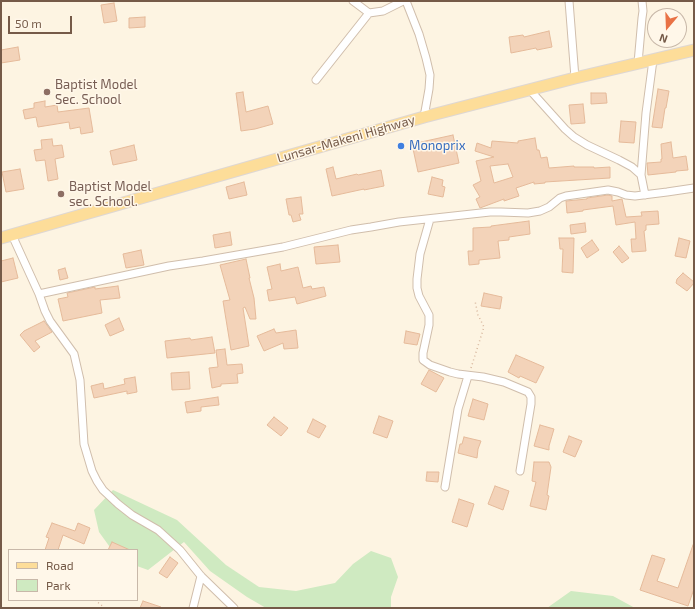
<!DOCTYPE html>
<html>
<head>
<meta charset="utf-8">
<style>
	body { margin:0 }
	#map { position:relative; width:695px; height:609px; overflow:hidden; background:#fdf4e2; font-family:"Exo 2",sans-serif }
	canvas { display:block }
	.frame { position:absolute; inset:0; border:2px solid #755a48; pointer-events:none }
	.legend { position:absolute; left:8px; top:549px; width:130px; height:52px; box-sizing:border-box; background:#fff7e9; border:1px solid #c8b8a9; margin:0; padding:5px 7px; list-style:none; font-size:12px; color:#755a48 }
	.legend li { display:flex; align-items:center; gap:8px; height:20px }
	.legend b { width:20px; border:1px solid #c8b8a9 }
	.north { position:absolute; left:647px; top:8px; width:40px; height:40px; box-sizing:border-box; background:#fff7e9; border:1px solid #c8b8a9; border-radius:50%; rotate:199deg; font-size:11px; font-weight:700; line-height:16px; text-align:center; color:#755a48 }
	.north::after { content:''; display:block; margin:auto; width:14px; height:18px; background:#e97245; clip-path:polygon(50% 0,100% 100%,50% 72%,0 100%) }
	.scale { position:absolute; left:8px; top:16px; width:64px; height:18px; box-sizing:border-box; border:2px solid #755a48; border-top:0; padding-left:5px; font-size:12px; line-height:14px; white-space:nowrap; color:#755a48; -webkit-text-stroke:3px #fff7e9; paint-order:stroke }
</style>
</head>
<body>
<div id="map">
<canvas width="695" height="609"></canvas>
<div class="frame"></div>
<ul class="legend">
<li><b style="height:5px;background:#fddd99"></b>Road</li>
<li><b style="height:11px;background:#cfeac1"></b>Park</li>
</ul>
<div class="north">N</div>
<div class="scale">50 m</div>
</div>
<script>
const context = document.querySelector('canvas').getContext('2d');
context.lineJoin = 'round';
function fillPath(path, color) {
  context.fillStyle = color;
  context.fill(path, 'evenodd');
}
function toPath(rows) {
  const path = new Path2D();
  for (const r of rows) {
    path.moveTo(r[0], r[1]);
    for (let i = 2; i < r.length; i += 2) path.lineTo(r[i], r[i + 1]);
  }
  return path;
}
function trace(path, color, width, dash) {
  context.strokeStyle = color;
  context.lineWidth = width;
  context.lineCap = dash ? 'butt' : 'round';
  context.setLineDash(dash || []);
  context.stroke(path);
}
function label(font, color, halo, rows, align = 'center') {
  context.font = font + ' "Exo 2",sans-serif';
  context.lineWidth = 3;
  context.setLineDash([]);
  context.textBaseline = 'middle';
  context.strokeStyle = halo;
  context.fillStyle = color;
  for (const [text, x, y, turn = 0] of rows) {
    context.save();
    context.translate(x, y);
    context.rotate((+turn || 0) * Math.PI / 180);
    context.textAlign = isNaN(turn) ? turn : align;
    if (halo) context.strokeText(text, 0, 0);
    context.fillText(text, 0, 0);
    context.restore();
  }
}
fillPath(toPath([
	[113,490,177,520,226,565,259,587,296,591,335,583,353,564,371,551,391,558,398,577,391,597,391,608,266,608,247,597,210,571,184,542,148,570,137,566,137,550,112,550,99,532,94,510],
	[571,591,613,596,635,608,547,608]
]), '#cfeac1');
const building = toPath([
	[114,3,117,21,104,23,101,5,114,3],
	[145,17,145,27,129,28,129,18,145,17],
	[549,31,552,47,537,50,536,48,511,53,509,37,523,35,524,37,549,31],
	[18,47,20,60,1,63,1,50,18,47],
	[658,89,669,91,666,108,665,108,662,128,652,127,658,89],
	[243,92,246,112,268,106,273,124,255,129,241,131,236,93,243,92],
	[591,93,606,93,607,103,591,104,591,93],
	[45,101,45,107,57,105,58,112,89,108,93,132,81,134,80,127,70,129,69,122,38,127,36,117,25,119,23,110,34,108,34,103,45,101],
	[583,104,585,123,571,124,569,105,583,104],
	[621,121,636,122,634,143,619,142,621,121],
	[453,135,459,163,418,172,412,144,453,135],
	[535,138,537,150,539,150,541,158,547,157,549,168,574,166,574,167,594,167,594,168,610,167,610,178,545,182,545,183,534,184,534,182,516,188,519,196,504,201,504,199,480,208,476,199,480,197,473,185,481,181,476,161,494,157,475,151,477,143,491,148,492,141,518,143,518,141,535,138],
	[508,164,513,177,494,183,490,166,508,164],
	[52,139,53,146,62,145,64,157,55,159,58,179,48,181,45,160,36,161,34,150,42,149,41,140,52,139],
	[671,142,673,158,686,156,688,170,676,171,676,172,648,175,647,163,661,162,661,159,662,159,661,144,671,142],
	[134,145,137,160,113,165,110,151,134,145],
	[333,167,336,179,357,174,358,175,381,170,384,186,364,190,364,189,332,196,326,169,333,167],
	[20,169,24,189,6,192,2,172,20,169],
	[432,177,443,180,442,186,445,187,443,197,428,194,432,177],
	[244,182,247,195,229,199,226,187,244,182],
	[608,195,612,196,612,201,622,199,626,217,642,216,641,212,658,211,659,224,646,225,646,230,644,231,646,251,632,252,631,239,636,239,635,222,616,225,613,206,583,210,583,211,567,213,566,201,587,199,587,198,608,195],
	[301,197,303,214,299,214,301,220,293,222,291,215,289,215,286,199,301,197],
	[529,221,530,234,509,237,509,240,498,241,500,258,479,260,479,264,469,265,468,251,473,251,473,228,491,227,491,226,529,221],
	[585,223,586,232,571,234,570,225,585,223],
	[230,232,232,245,215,248,213,235,230,232],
	[559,238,574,238,573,273,562,272,563,249,560,249,559,238],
	[679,238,690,241,686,258,675,256,679,238],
	[592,240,599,250,587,258,581,248,592,240],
	[338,245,340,262,316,264,314,247,338,245],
	[619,246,629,258,622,263,613,252,619,246],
	[141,250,144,265,126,268,123,254,141,250],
	[13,258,18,278,1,282,1,261,13,258],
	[246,259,250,278,249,278,254,298,256,319,250,319,245,307,243,308,249,346,231,350,223,301,230,300,220,265,246,259],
	[280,264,281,271,298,267,303,288,311,286,312,289,324,287,326,296,297,304,295,297,269,301,267,290,272,289,267,267,280,264],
	[65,268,68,278,60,280,58,270,65,268],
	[683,273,694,282,694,283,687,291,676,283,677,279,683,273],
	[118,286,120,298,100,300,102,313,63,321,58,299,68,297,67,293,95,287,95,289,118,286],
	[484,293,502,297,500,309,481,306,484,293],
	[119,318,124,330,110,336,105,325,119,318],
	[44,321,52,332,35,341,40,347,34,352,20,335,24,331,44,321],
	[274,329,276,333,296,330,298,348,284,349,283,343,264,351,257,336,274,329],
	[406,331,420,334,417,345,404,343,406,331],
	[212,337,215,353,167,358,165,341,190,338,191,340,212,337],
	[225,349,227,365,242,364,243,373,237,374,238,383,221,384,221,386,212,388,209,368,218,367,216,350,225,349],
	[516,355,544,367,536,383,520,376,519,378,508,372,516,355],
	[429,370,444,378,436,392,421,384,429,370],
	[189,372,190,389,172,390,171,373,189,372],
	[135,377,137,392,127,394,127,391,94,398,91,386,103,383,104,389,125,384,124,379,135,377],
	[218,397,219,405,201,407,201,411,187,413,185,402,218,397],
	[473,399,488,404,484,420,468,416,473,399],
	[379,416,393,421,387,438,373,433,379,416],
	[274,417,288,428,281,436,267,425,274,417],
	[313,419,326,426,319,438,307,432,313,419],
	[540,425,554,429,549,446,549,450,534,446,540,425],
	[569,436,582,441,575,457,563,452,569,436],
	[464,437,481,441,478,449,477,458,458,453,460,444,462,444,464,437],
	[534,462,549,462,551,467,547,495,549,496,546,510,530,506,536,482,532,481,534,462],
	[427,472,439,472,438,482,426,481,427,472],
	[495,486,509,491,503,510,488,504,495,486],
	[459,499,474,504,467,527,452,522,459,499],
	[52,523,75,531,78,523,90,528,84,544,63,535,58,550,45,550,49,538,46,537,52,523],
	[112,542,130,550,108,550,112,542],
	[693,545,694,545,694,589,688,606,640,590,652,555,665,559,657,581,678,588,693,545],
	[170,557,178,563,167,578,159,573,170,557],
	[143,601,161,607,161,608,140,608,143,601]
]);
fillPath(building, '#f3d3b9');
trace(building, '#e5ba9a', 1);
const street = toPath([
	[353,1,369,13],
	[406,1,419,34,426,58,430,75,429,89,424,117],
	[569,1,575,78],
	[638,63,642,18,643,11,642,1],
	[316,80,369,13,383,11,403,1],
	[529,89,565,129,574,137,587,145,619,160,632,167,641,175,645,195],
	[641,175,646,113,653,60],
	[430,219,420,254,417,279,417,288,419,296,429,315,429,325,423,353,423,360,430,365,450,372,458,374,483,377,504,382,528,392,531,397,531,404,520,471],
	[12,235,39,294,45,311,50,321,74,354,80,380,84,444,92,471,97,481,103,490,118,504,132,515,158,530,180,550,201,576,234,608],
	[39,294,169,266,203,261,283,247,351,230,371,227,399,222,490,212,501,212,528,213,540,211,549,207,560,198,566,196,608,190,618,192,626,195,635,196,667,192,694,188],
	[445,487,458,409,468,376],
	[193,608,201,576]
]);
const primary = toPath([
	[1,238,424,117,575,78,694,50]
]);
trace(street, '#d0beac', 9);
trace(primary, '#ded7d3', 13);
trace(toPath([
	[471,368,484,327,478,315,475,301],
	[95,600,105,608]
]), '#d7b69d', 1.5, [1, 3]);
trace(street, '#fff', 7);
trace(primary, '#fddd99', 11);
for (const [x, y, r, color] of [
	[47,92,4,"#8d6e63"],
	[401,146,4,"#3f7fe0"],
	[61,194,4,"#8d6e63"]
]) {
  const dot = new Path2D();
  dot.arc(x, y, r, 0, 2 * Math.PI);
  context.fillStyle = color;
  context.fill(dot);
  trace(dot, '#fff7e9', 1.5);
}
label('13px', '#785e54', '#fff7e9', [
	["Baptist Model",55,85],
	["Sec. School",55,100],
	["Baptist Model",69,187],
	["sec. School.",69,202]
], 'left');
label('13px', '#755a48', '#fff7e9', [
	["Lunsar-Makeni Highway",346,139,-16]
]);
label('13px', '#366cbe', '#fff7e9', [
	["Monoprix",409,146]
], 'left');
</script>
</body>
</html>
